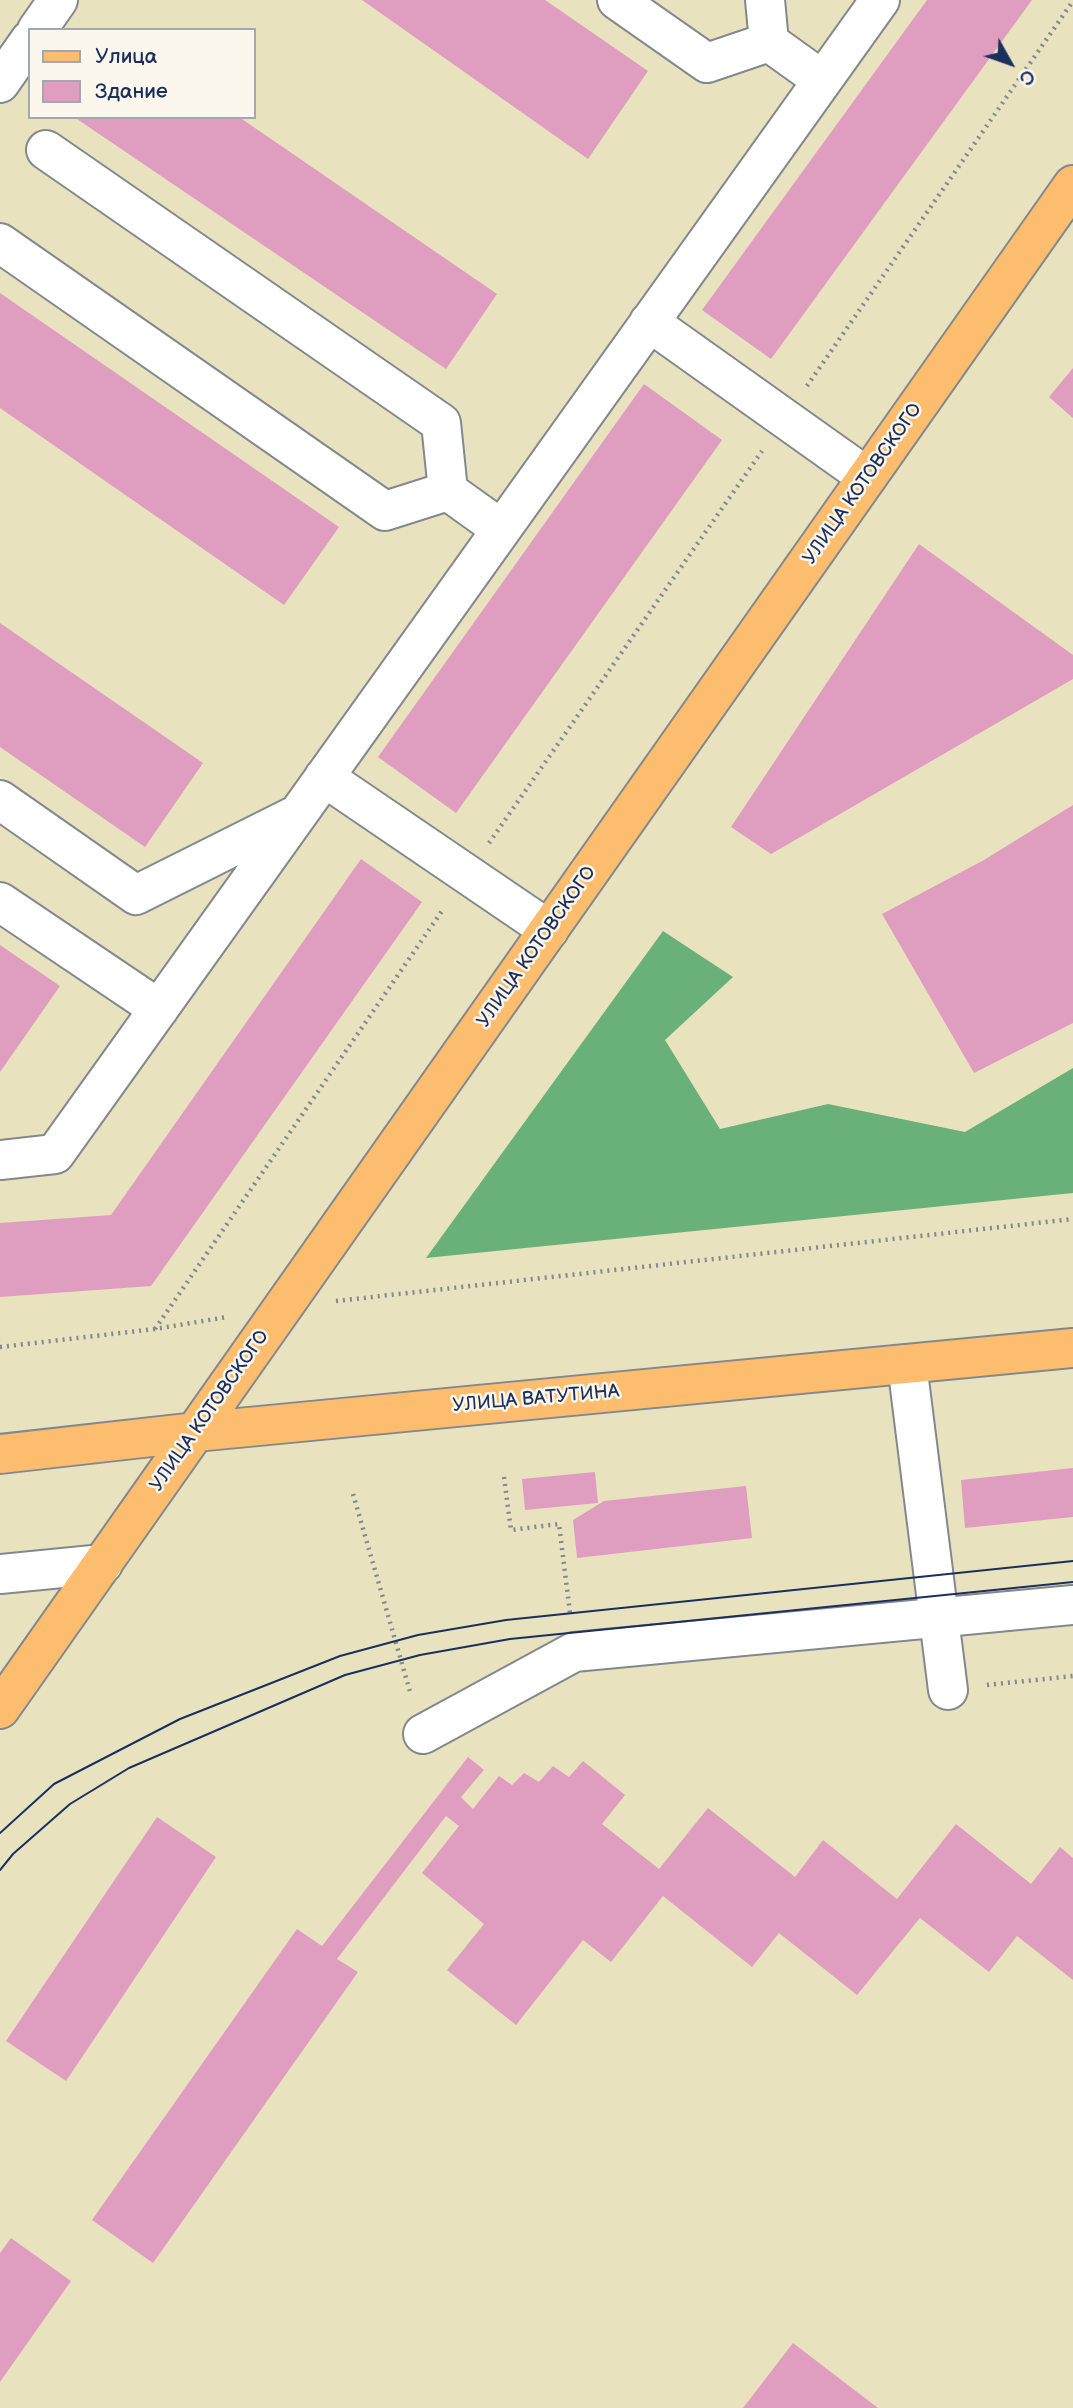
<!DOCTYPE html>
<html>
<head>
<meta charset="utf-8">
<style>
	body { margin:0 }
	#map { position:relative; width:1073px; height:2408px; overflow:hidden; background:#e9e2bf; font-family:"Balsamiq Sans",sans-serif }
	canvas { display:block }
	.legend { position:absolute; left:28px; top:28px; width:228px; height:91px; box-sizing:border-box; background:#fbf7ec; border:2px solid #a1a7b3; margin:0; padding:9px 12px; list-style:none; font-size:21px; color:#1b2f5e }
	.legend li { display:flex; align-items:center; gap:14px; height:35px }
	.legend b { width:35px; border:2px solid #a1a7b3 }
	.north { position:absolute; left:975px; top:28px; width:70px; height:70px; -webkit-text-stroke:5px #fbf7ec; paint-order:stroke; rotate:130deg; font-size:19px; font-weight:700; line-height:28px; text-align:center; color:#1b2f5e }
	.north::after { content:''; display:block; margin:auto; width:24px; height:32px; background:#1b2f5e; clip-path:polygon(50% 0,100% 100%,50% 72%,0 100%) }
</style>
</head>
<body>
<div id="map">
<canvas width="1073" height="2408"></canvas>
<ul class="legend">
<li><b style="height:9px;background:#fcbd6f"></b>Улица</li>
<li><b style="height:19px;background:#df9dc0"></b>Здание</li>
</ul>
<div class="north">С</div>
</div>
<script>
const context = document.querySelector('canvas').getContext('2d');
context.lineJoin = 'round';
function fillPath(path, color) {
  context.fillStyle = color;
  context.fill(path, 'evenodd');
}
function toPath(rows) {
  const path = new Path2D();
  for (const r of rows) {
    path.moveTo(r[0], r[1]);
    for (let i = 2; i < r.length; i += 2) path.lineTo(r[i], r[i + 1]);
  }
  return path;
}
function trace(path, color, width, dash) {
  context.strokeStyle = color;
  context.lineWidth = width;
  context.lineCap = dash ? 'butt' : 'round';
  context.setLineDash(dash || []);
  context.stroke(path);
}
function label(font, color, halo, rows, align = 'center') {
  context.font = font + ' "Balsamiq Sans",sans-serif';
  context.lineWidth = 5;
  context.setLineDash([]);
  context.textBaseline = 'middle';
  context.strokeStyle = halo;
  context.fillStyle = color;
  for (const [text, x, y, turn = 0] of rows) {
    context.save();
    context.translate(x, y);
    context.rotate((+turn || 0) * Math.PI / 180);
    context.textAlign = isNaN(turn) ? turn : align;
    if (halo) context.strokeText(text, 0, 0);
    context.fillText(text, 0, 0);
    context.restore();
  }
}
fillPath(toPath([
	[663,931,733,977,665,1040,720,1129,828,1104,965,1132,1073,1068,1073,1193,426,1258]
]), '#69b178');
fillPath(toPath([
	[362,0,545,0,648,71,588,159],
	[927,0,1032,0,771,359,702,310],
	[74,117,239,117,497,294,446,369],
	[0,293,339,527,284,605,0,408],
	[1073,368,1073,418,1049,397],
	[644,384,722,440,456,813,378,757],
	[919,544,1073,655,1073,679,771,854,731,827],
	[0,623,203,763,145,847,0,747],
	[1073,805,1073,1023,974,1073,882,914,984,860],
	[361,859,422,902,151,1286,0,1297,0,1223,111,1215],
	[0,945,60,986,0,1072],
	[1073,1468,1073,1517,965,1528,961,1480],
	[595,1472,598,1503,525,1510,522,1479],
	[746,1486,752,1538,577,1558,573,1520,604,1501],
	[468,1757,484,1770,461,1797,473,1809,499,1776,512,1785,524,1773,539,1782,553,1766,569,1777,583,1761,625,1795,602,1824,659,1869,708,1808,795,1877,823,1840,897,1899,956,1824,1031,1884,1060,1847,1073,1858,1073,1980,1017,1936,989,1972,920,1918,857,1995,779,1933,752,1967,663,1896,611,1962,583,1940,516,2025,447,1970,484,1924,422,1873,459,1826,446,1816,337,1959,358,1972,153,2263,92,2220,297,1929,322,1946],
	[157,1817,216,1857,66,2081,6,2041],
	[11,2238,71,2281,0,2382,0,2253],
	[793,2343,878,2408,743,2408]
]), '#df9dc0');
const minor = toPath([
	[617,0,707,63,769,42],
	[765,0,769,42,822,80],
	[37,30,58,0],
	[0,83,30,40],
	[46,150,441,423,448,491,501,529],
	[0,243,385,511,448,491],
	[649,322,867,477],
	[324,777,549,930],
	[0,800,136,895,292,817],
	[0,902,159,1009],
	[0,1160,55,1154,880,0],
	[907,1364,948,1690],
	[0,1574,103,1564],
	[423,1734,574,1652,1073,1605]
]);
const major = toPath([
	[0,1454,196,1432,1073,1348],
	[0,1709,1073,185]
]);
trace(minor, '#82888e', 42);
trace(major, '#82888e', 42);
trace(toPath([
	[807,386,1073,1],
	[489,843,762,451],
	[336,1301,1073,1219],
	[155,1329,444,908],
	[0,1347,155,1329,227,1317],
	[504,1477,511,1530,559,1524,570,1613],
	[353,1494,411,1695],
	[987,1685,1073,1676]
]), '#82888e', 4.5, [2, 5]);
trace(minor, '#fff', 38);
trace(major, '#fcbd6f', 38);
trace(toPath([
	[0,1833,54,1784,180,1719,340,1656,418,1635,506,1620,1073,1561],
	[0,1870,13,1854,70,1804,129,1768,345,1675,420,1655,510,1639,1073,1582]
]), '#1b2f5e', 2);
label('19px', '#1b2f5e', '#fbf7ec', [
	["УЛИЦА КОТОВСКОГО",863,484,-55],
	["УЛИЦА КОТОВСКОГО",537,947,-55],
	["УЛИЦА ВАТУТИНА",536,1399,-5],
	["УЛИЦА КОТОВСКОГО",210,1411,-55]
]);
</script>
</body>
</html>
